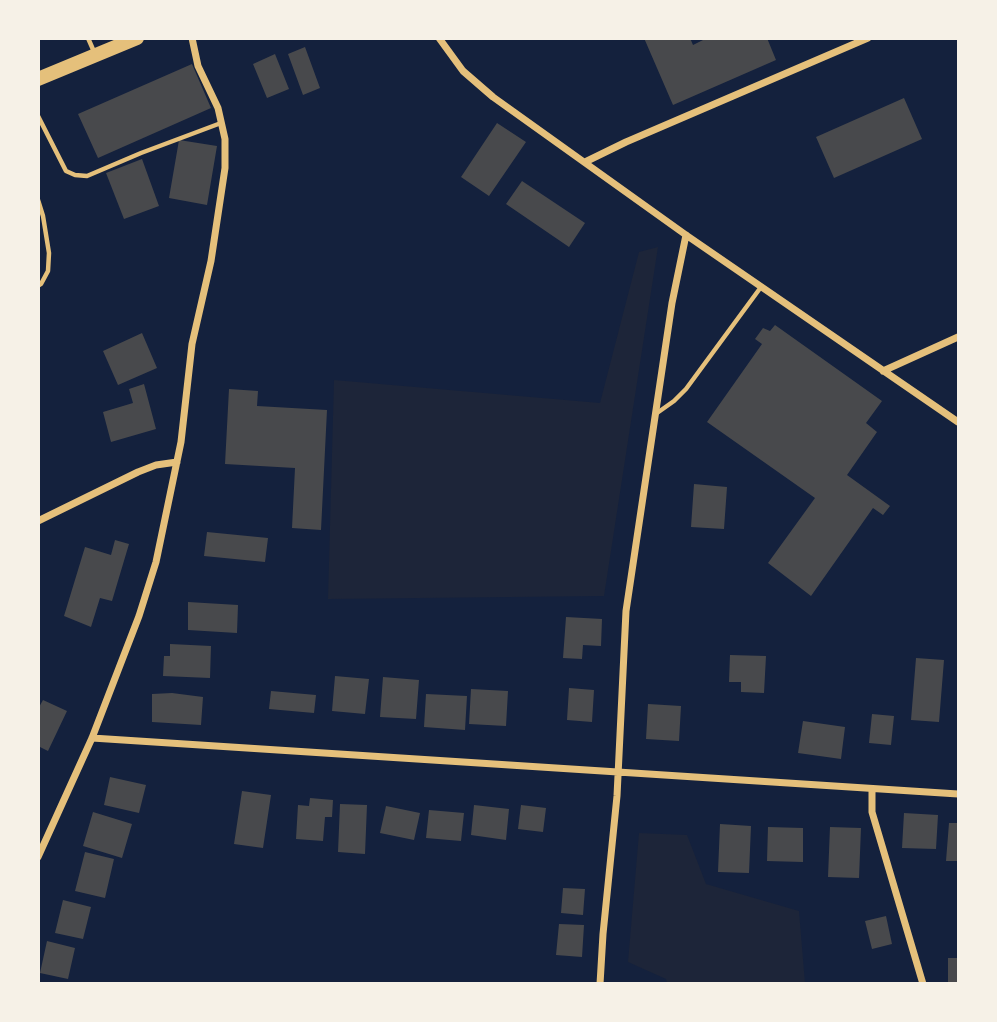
<!DOCTYPE html>
<html>
<head>
<meta charset="utf-8">
<style>
	body { margin:0 }
	#map { position:relative; width:997px; height:1022px; overflow:hidden; background:#14213d; font-family:Cabin,sans-serif }
	canvas { display:block }
	.frame { position:absolute; inset:0; border:40px solid #f6f1e7; pointer-events:none }
</style>
</head>
<body>
<div id="map">
<canvas width="997" height="1022"></canvas>
<div class="frame"></div>
</div>
<script>
const context = document.querySelector('canvas').getContext('2d');
context.lineJoin = 'round';
function fillPath(path, color) {
  context.fillStyle = color;
  context.fill(path, 'evenodd');
}
function toPath(rows) {
  const path = new Path2D();
  for (const r of rows) {
    path.moveTo(r[0], r[1]);
    for (let i = 2; i < r.length; i += 2) path.lineTo(r[i], r[i + 1]);
  }
  return path;
}
function trace(path, color, width, dash) {
  context.strokeStyle = color;
  context.lineWidth = width;
  context.lineCap = dash ? 'butt' : 'round';
  context.setLineDash(dash || []);
  context.stroke(path);
}
fillPath(toPath([
	[658,247,604,596,328,599,334,380,600,403,639,252],
	[639,833,687,835,706,884,799,911,805,983,667,983,666,979,628,962]
]), '#1d2539');
fillPath(toPath([
	[644,38,690,38,693,45,707,38,767,38,776,60,673,105],
	[305,47,320,88,303,95,288,54],
	[275,54,289,89,267,98,253,64],
	[192,64,211,108,98,158,78,114],
	[904,98,922,139,834,178,816,137],
	[497,123,526,142,489,196,461,177],
	[179,140,217,146,207,205,169,198],
	[142,159,159,206,124,219,106,173],
	[522,181,585,223,569,247,506,204],
	[775,325,882,401,866,423,877,432,847,475,890,506,883,515,873,508,811,596,768,563,815,498,707,422,762,344,755,339,763,328,770,331],
	[142,333,157,368,118,385,103,351],
	[144,384,156,429,111,442,103,412,133,403,129,389],
	[229,389,258,391,257,406,327,410,321,530,292,528,295,468,225,464],
	[694,484,727,487,724,529,691,527],
	[207,532,268,538,265,562,204,556],
	[115,540,129,544,112,601,100,598,91,627,64,616,85,547,111,555],
	[188,602,238,605,237,633,188,630],
	[566,617,602,619,601,646,583,645,582,659,563,658],
	[170,644,211,646,210,678,163,676,164,656,170,656],
	[730,655,766,656,764,693,741,692,741,682,729,682],
	[916,658,944,660,939,722,911,720],
	[335,676,369,679,365,714,332,711],
	[383,677,419,680,416,719,380,717],
	[569,688,594,690,592,722,567,720],
	[471,689,508,691,506,726,469,724],
	[271,691,316,695,314,713,269,709],
	[172,693,203,697,201,725,152,722,152,694],
	[426,694,467,696,465,730,424,727],
	[43,700,67,711,48,751,38,746,38,709],
	[648,704,681,706,679,741,646,739],
	[872,714,894,716,891,745,869,743],
	[803,721,845,727,841,759,798,753],
	[110,777,146,785,139,813,104,805],
	[242,791,271,795,263,848,234,844],
	[310,798,333,800,332,817,325,817,323,841,296,839,298,805,309,806],
	[340,804,367,805,365,854,338,852],
	[474,805,509,809,506,840,471,835],
	[521,805,546,808,543,832,518,829],
	[386,806,420,813,414,840,380,833],
	[429,810,464,813,461,841,426,838],
	[93,812,132,824,122,858,83,846],
	[904,813,938,815,936,849,902,848],
	[949,823,958,823,958,861,946,861],
	[720,824,751,826,749,873,718,872],
	[768,827,803,828,803,862,767,861],
	[830,827,861,828,859,878,828,877],
	[85,852,114,859,105,898,75,891],
	[563,888,585,889,583,915,561,913],
	[63,900,91,907,83,939,55,933],
	[886,916,892,944,872,949,865,921],
	[559,924,584,925,582,957,556,955],
	[47,941,75,948,68,979,40,973],
	[948,958,958,958,958,984,948,984]
]), '#48494c');
trace(toPath([
	[88,38,95,54],
	[38,116,66,171,75,175,87,176,141,153,221,123],
	[38,200,43,216,49,253,48,271,41,284,38,286],
	[657,413,674,401,686,389,761,287]
]), '#e5c07b', 4.5);
trace(toPath([
	[439,38,463,71,493,97,686,235,958,422],
	[585,162,626,142,868,38],
	[883,371,958,337],
	[38,521,138,472,156,465,177,462],
	[92,738,958,794],
	[872,789,872,812,923,984],
	[38,857,92,738,139,616,156,562,181,442,192,344,211,261,225,168,225,139,218,108,198,66,192,38],
	[600,984,603,934,617,796,626,611,672,303,686,235]
]), '#e5c07b', 7);
trace(toPath([
	[38,79,137,38]
]), '#e5c07b', 14);
</script>
</body>
</html>
